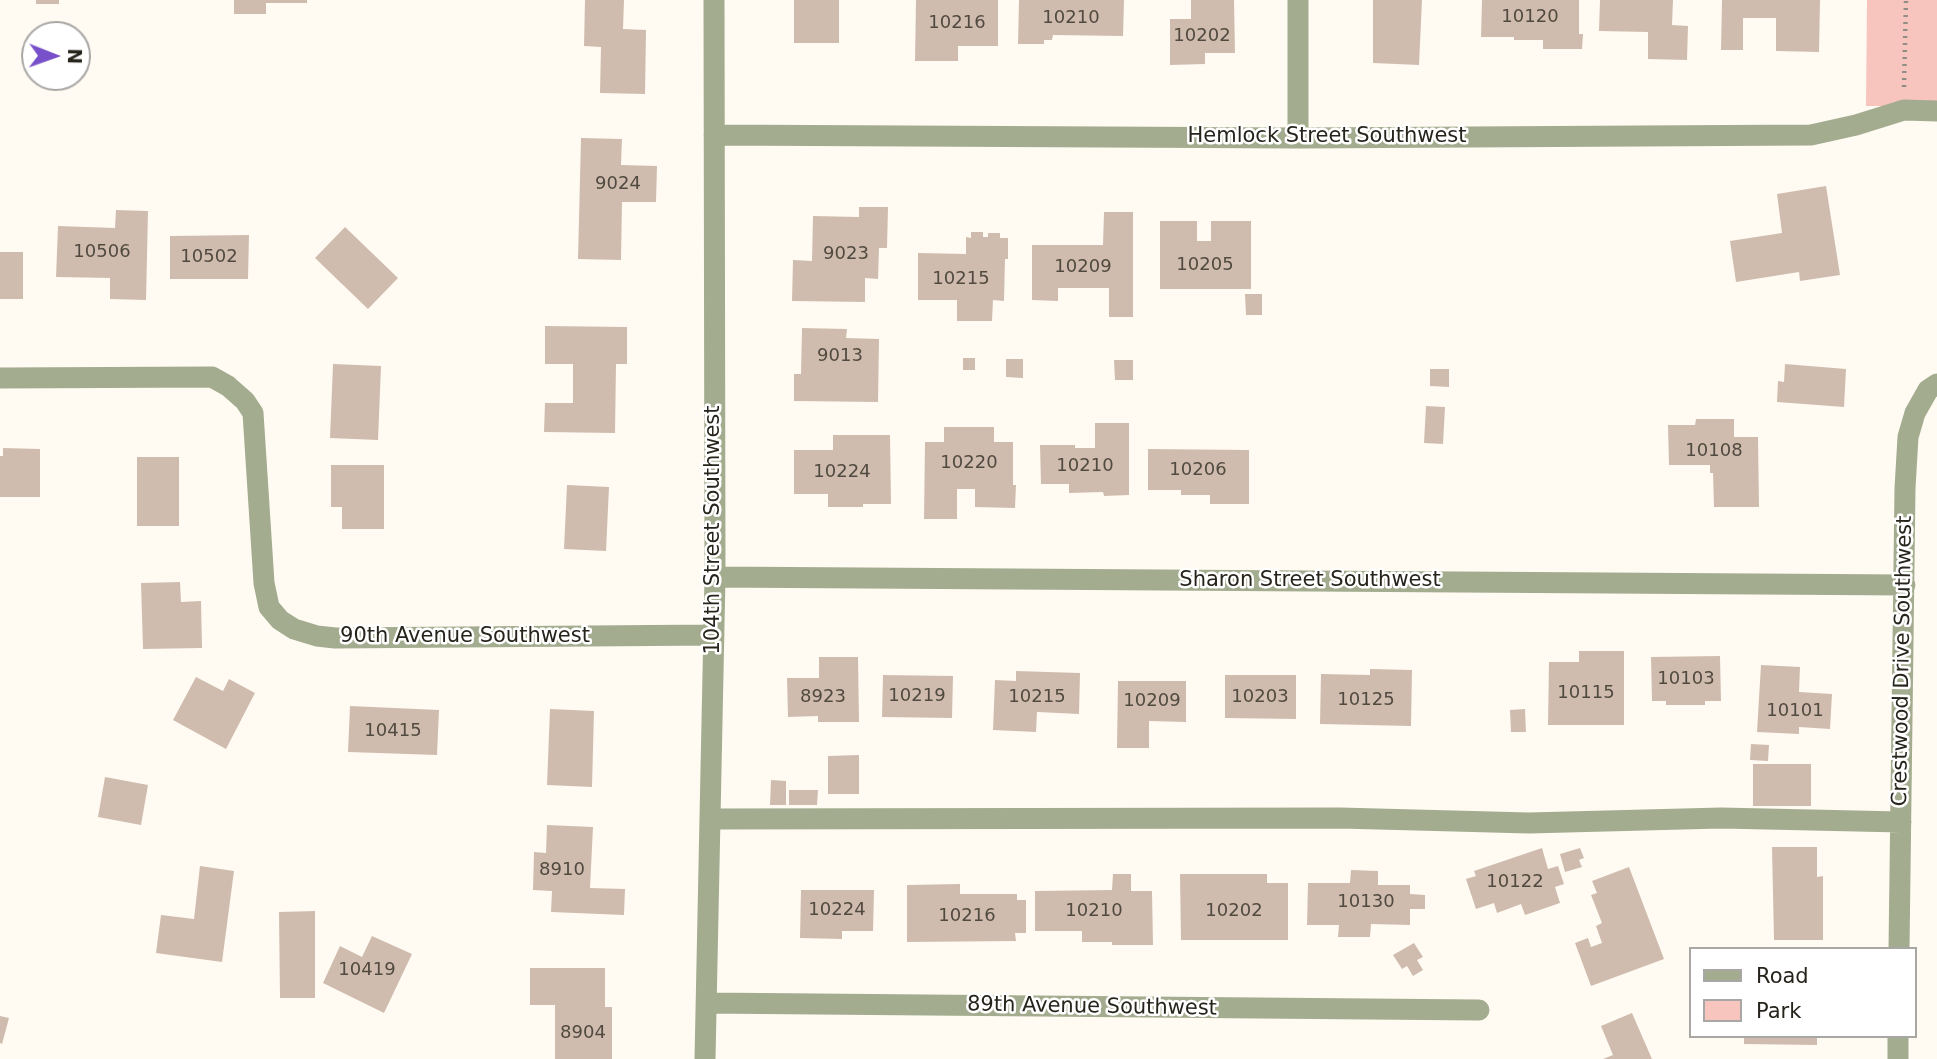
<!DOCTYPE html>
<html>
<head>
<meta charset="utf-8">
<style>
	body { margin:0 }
	#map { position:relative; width:1937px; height:1059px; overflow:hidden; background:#fffbf3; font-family:"DejaVu Sans",sans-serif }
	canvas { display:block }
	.legend { position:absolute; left:1689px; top:947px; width:228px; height:91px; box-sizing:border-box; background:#fff; border:2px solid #a9a7a4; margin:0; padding:9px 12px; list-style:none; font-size:21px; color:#27241c }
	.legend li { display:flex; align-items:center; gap:14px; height:35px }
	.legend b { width:35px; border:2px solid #a9a7a4 }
	.north { position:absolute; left:21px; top:21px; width:70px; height:70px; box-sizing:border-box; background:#fff; border:2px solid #a9a7a4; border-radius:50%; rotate:91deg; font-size:19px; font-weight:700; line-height:28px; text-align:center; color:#27241c }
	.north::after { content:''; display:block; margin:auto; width:24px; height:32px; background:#7851ca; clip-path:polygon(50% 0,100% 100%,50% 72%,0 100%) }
</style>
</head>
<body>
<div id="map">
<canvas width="1937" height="1059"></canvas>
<ul class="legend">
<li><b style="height:9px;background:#a4ac8f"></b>Road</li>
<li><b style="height:19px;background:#f8c5be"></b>Park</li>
</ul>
<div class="north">N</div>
</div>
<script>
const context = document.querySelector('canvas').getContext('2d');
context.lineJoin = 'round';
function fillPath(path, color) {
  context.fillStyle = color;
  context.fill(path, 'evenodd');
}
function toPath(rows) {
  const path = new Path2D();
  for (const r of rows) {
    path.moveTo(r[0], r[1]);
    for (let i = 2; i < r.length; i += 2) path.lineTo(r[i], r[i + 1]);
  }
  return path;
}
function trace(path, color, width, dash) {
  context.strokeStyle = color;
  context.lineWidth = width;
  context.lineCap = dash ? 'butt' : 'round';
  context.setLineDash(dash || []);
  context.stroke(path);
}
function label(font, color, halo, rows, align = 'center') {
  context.font = font + ' "DejaVu Sans",sans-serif';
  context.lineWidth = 5;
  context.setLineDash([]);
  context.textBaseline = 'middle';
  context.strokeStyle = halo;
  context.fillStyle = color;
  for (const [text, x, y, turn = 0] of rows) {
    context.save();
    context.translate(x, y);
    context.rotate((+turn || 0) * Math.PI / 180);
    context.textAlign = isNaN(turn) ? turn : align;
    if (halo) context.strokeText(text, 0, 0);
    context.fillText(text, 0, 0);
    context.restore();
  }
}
fillPath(toPath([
	[1867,0,1937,0,1937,111,1903,106,1866,106]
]), '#f8c5be');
fillPath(toPath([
	[36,0,59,0,59,4,36,4],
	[234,0,307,0,307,3,266,3,266,14,234,14],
	[585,0,624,0,623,29,646,30,645,94,600,93,601,47,584,46],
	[794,0,839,0,839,43,794,43],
	[916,0,998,0,998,46,958,46,958,61,915,61],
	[1019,0,1124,0,1123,36,1053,35,1052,40,1044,40,1044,44,1018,44],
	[1191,0,1234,0,1235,53,1205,53,1205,64,1170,65,1170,19,1191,19],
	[1373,0,1422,0,1419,65,1373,63],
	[1482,0,1579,0,1579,34,1583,34,1582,49,1543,49,1543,40,1514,40,1514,37,1481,37],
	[1600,0,1673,0,1672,25,1688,26,1687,60,1648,59,1648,32,1599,31],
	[1722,0,1820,0,1819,52,1776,51,1776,18,1743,18,1743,50,1721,50],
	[581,138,622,139,621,165,657,166,656,202,622,202,621,260,578,259],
	[1826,186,1840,275,1800,281,1799,272,1736,282,1730,241,1782,233,1777,194],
	[859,207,888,207,887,248,879,248,878,279,865,278,865,302,792,301,793,260,812,261,813,216,859,217],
	[116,210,148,211,146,300,110,299,110,278,56,277,58,226,115,228],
	[1104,212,1133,212,1133,317,1109,317,1109,288,1058,288,1058,301,1032,300,1032,245,1103,245],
	[1160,221,1197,221,1197,241,1211,241,1211,221,1251,221,1251,289,1160,289],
	[345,227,398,278,368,309,315,258],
	[971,232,983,232,983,237,988,237,988,233,1000,233,1000,238,1008,238,1008,259,1005,259,1004,301,993,300,992,321,957,321,957,300,918,300,918,253,966,254,966,237,971,238],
	[249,235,248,279,170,279,170,236],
	[0,252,23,252,23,299,0,299],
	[1245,294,1262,294,1262,315,1246,315],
	[545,326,627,327,627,364,616,364,615,433,544,432,545,403,573,403,573,364,545,364],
	[802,328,847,329,846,338,879,339,878,402,794,401,794,374,801,374],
	[963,358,975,358,975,370,963,370],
	[1006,359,1023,359,1023,378,1006,377],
	[1114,360,1133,360,1133,380,1115,380],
	[333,364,381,366,378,440,330,438],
	[1785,364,1846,369,1844,407,1777,402,1778,381,1784,382],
	[1430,369,1449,369,1449,387,1430,386],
	[1426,406,1445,407,1443,444,1424,443],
	[1696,419,1734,419,1734,437,1758,437,1759,507,1714,507,1713,473,1710,473,1710,465,1669,465,1668,425,1695,425],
	[1095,423,1129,423,1129,495,1104,496,1103,492,1069,493,1069,484,1041,484,1040,445,1075,445,1075,448,1095,448],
	[944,427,994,427,994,442,1013,442,1013,485,1016,485,1015,508,975,507,975,489,957,489,957,519,924,519,925,442,944,442],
	[833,435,890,435,891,504,863,504,863,507,828,507,828,494,794,494,794,450,833,450],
	[3,448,40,449,40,497,0,497,0,456,3,456],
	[1148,449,1249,450,1249,504,1210,504,1210,495,1181,495,1181,490,1148,490],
	[137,457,179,457,179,526,137,526],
	[331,465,384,465,384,529,342,529,342,507,331,507],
	[567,485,609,487,606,551,564,549],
	[180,582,181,602,201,601,202,648,143,649,141,583],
	[1579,651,1624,651,1624,725,1548,725,1549,662,1579,662],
	[1720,656,1721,701,1705,701,1705,705,1666,705,1666,701,1652,701,1651,657],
	[819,657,858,657,859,722,818,722,818,716,788,717,787,678,819,678],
	[1761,665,1800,667,1799,692,1832,694,1830,729,1799,727,1799,734,1757,732],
	[1370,669,1412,670,1411,726,1320,724,1321,674,1370,675],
	[1016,671,1080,673,1079,714,1037,712,1036,732,993,730,995,680,1016,681],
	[883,675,953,676,952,718,882,717],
	[1225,675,1296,675,1296,719,1225,718],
	[196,677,223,691,229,679,255,693,226,749,173,720],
	[1118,681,1186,681,1186,722,1149,721,1149,748,1117,748],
	[350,706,439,710,437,755,348,752],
	[550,709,594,711,592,787,547,785],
	[1525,709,1526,732,1511,732,1510,710],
	[1751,744,1769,745,1768,761,1750,760],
	[859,755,859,794,828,794,828,756],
	[1753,764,1811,764,1811,806,1753,806],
	[105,777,148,785,141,825,98,817],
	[771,780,786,781,786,805,770,805],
	[789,790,818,790,817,805,789,805],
	[547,825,593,827,590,888,625,889,624,915,551,912,552,891,533,890,534,852,546,853],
	[1772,847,1817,847,1817,877,1823,876,1823,940,1774,940],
	[1542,848,1548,869,1558,866,1564,884,1555,887,1560,903,1525,915,1521,904,1497,913,1494,903,1476,909,1466,879,1476,876,1474,871],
	[1580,848,1584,858,1579,860,1582,867,1565,872,1560,854],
	[200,866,234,871,222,962,156,953,161,915,194,919],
	[1629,867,1664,959,1591,986,1575,943,1588,938,1591,947,1602,943,1596,926,1602,923,1591,895,1597,893,1592,881],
	[1351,870,1378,871,1378,885,1410,885,1410,894,1425,895,1425,909,1410,909,1410,925,1371,924,1370,937,1338,937,1339,925,1307,925,1308,883,1350,883],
	[1113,874,1131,874,1131,891,1152,891,1153,945,1112,945,1112,942,1082,942,1082,931,1035,931,1035,891,1112,890],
	[1180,874,1267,874,1267,883,1288,883,1288,940,1181,940],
	[960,884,960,894,1017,894,1017,900,1026,900,1026,933,1015,933,1016,941,907,942,907,885],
	[801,890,874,890,873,931,842,931,842,939,800,938],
	[315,911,315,998,280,998,279,912],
	[372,936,412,954,384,1013,323,983,340,946,362,957],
	[1414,943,1423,957,1417,960,1423,970,1413,976,1407,966,1402,969,1393,955],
	[530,968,605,968,605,1007,612,1007,612,1059,555,1059,555,1005,530,1005],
	[1632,1013,1652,1059,1603,1059,1613,1055,1601,1026],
	[0,1016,9,1018,2,1044,0,1043],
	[1744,1036,1817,1036,1817,1045,1744,1044]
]), '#d0bcae');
trace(toPath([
	[1904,87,1906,0]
]), '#908d85', 4.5, [2, 5]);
trace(toPath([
	[714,135,1298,138,1811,135,1856,125,1904,110,1937,111],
	[1298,138,1298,0],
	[0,378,212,377,228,386,245,401,253,413,264,583,269,607,280,620,294,629,317,636,335,638,714,635],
	[715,577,1905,585],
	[710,819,1340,818,1529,823,1721,818,1901,822],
	[1899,949,1905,488,1908,437,1915,413,1928,390,1937,384],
	[706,1003,1479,1010],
	[705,1059,715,577,714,0],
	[1898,1059,1898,1036]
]), '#a4ac8f', 21);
label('18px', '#514a40', null, [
	["10120",1530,17],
	["10210",1071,18],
	["10216",957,23],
	["10202",1202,36],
	["9024",618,184],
	["10506",102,252],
	["9023",846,254],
	["10502",209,257],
	["10205",1205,265],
	["10209",1083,267],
	["10215",961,279],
	["9013",840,356],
	["10108",1714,451],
	["10220",969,463],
	["10210",1085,466],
	["10206",1198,470],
	["10224",842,472],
	["10103",1686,679],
	["10115",1586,693],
	["10219",917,696],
	["8923",823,697],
	["10215",1037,697],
	["10203",1260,697],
	["10125",1366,700],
	["10209",1152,701],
	["10101",1795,711],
	["10415",393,731],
	["8910",562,870],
	["10122",1515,882],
	["10130",1366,902],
	["10224",837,910],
	["10210",1094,911],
	["10202",1234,911],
	["10216",967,916],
	["10419",367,970],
	["8904",583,1033]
]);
label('21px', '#27241c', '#fff', [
	["Hemlock Street Southwest",1327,137],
	["104th Street Southwest",714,530,-90],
	["Sharon Street Southwest",1310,581],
	["90th Avenue Southwest",465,637],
	["Crestwood Drive Southwest",1903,661,-89],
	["89th Avenue Southwest",1092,1007,1]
]);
</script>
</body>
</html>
